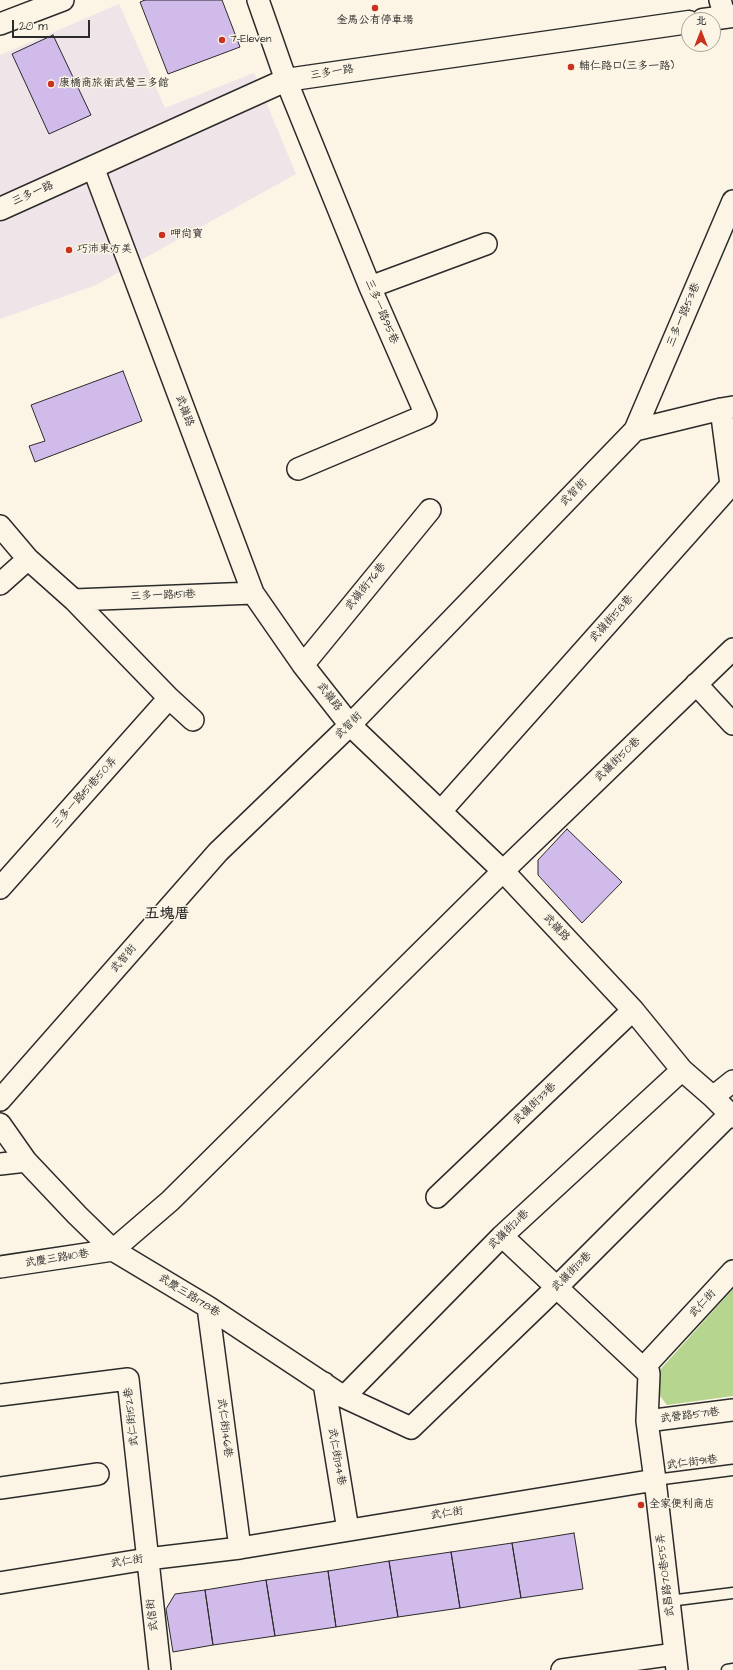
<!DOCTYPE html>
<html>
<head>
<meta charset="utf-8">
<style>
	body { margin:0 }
	#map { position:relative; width:733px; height:1670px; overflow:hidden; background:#fcf5e5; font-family:"Architects Daughter","LXGW WenKai TC",sans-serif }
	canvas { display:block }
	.north { position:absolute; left:681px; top:12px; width:40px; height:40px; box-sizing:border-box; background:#fcf5e5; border:1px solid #a8a49b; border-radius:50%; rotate:0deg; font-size:11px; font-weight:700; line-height:16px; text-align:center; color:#2b2b2b }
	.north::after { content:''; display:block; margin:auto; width:14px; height:18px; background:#c8321e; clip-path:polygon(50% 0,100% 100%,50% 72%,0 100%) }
	.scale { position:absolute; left:12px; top:20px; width:78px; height:18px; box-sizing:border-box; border:2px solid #2b2b2b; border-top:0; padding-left:5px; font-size:12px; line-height:14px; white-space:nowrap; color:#2b2b2b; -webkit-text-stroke:3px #fcf5e5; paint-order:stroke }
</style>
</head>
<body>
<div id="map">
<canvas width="733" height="1670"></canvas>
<div class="north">北</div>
<div class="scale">20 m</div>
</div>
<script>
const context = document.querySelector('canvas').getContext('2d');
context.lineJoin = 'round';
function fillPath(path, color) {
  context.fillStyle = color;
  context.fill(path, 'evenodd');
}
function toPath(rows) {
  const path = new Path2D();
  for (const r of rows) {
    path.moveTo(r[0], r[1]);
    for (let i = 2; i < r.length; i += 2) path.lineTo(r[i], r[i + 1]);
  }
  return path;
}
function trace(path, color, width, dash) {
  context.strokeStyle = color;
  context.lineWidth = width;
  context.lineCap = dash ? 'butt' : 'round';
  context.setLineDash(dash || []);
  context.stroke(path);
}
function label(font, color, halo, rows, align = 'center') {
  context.font = font + ' "Architects Daughter","LXGW WenKai TC",sans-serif';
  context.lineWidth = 3;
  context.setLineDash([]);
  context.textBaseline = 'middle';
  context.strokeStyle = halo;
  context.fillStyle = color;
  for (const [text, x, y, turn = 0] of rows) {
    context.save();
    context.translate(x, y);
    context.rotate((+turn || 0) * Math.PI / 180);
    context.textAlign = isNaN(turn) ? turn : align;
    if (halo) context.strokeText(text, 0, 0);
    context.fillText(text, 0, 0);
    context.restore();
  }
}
fillPath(toPath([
	[119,4,165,108,254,73,296,174,96,285,0,319,0,55]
]), '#efe4e7');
fillPath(toPath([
	[733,1289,733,1396,667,1405,660,1396,658,1372]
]), '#b6d58e');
const building = toPath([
	[145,0,222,0,240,47,168,74,140,2,145,0],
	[53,35,91,115,49,134,12,54,53,35],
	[123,371,142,421,35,462,29,446,45,441,31,405,123,371],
	[567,829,622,882,582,923,538,875,538,860,567,829],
	[574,1533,583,1589,521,1598,512,1543,574,1533],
	[512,1543,521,1598,460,1608,451,1552,512,1543],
	[451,1552,460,1608,398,1617,389,1561,451,1552],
	[389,1561,398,1617,336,1627,328,1571,389,1561],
	[328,1571,336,1627,275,1636,266,1580,328,1571],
	[266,1580,275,1636,213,1645,205,1590,266,1580],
	[205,1590,213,1645,173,1652,166,1609,175,1594,205,1590]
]);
fillPath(building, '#d1bbeb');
trace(building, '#2b2b2b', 1);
const service = toPath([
	[655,1480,733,1470],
	[669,1601,733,1593],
	[727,1670,733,1669]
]);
const minor = toPath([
	[258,0,286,80,370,287,426,415,298,469],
	[720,0,725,17],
	[0,24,63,0],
	[93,167,253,593,303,665,350,725,503,871,633,1010,682,1070,713,1097,733,1117],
	[370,287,486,244],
	[635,430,733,201],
	[0,526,28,559,74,600,169,698,193,720],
	[0,584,28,559],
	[74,600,253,593],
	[303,665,430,510],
	[696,684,733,724],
	[441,811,731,485,721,409],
	[0,888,169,698],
	[713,1097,733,1081],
	[0,1100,218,852,350,725,635,430,721,409,733,407],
	[0,1124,26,1161,77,1215,113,1250,208,1307,344,1397,411,1428,556,1288,730,1114],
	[0,1164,26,1161],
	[437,1197,633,1010],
	[502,1236,649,1374],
	[0,1267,113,1250,170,1201,503,871,733,649],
	[208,1307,240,1548],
	[324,1383,348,1530],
	[0,1395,128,1379,160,1670],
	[344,1397,502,1236,682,1070],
	[647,1421,733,1410],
	[655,1480,677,1670],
	[0,1488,98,1474],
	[0,1583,147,1559,240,1548,655,1480,647,1421,649,1374,647,1364,733,1271],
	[562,1670,675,1654]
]);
const tertiary = toPath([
	[703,20,733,16],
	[0,209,286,80,689,22]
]);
trace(service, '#2b2b2b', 13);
trace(minor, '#2b2b2b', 24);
trace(tertiary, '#2b2b2b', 25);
trace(service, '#fcf5e5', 10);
trace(minor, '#fcf5e5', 21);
trace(tertiary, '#fcf5e5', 22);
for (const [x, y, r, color] of [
	[375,8,4,"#c8321e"],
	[222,40,4,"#c8321e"],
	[571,67,4,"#c8321e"],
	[51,84,4,"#c8321e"],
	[162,235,4,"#c8321e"],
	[69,250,4,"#c8321e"],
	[641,1505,4,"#c8321e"]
]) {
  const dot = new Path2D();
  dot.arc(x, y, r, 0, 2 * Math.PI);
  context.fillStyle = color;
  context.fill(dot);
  trace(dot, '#fcf5e5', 1.5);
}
label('11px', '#2b2b2b', '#fcf5e5', [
	["金馬公有停車場",375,21,"center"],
	["7-Eleven",230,40],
	["輔仁路口(三多一路)",579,67],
	["康橋商旅衛武營三多館",59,84],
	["呷尚寶",170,235],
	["巧沛東方美",77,250],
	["全家便利商店",649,1505]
], 'left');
label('11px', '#2b2b2b', '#fcf5e5', [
	["三多一路",332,73,-9],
	["三多一路",33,194,-24],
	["三多一路95巷",381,312,67],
	["三多一路53巷",684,315,-67],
	["武嶺路",184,411,69],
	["武智街",574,493,-46],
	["武嶺街76巷",366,587,-51],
	["三多一路151巷",163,596,-2],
	["武嶺街58巷",612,619,-48],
	["武嶺路",329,697,52],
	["武智街",349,726,-45],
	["武嶺街50巷",618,760,-44],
	["三多一路151巷50弄",85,793,-48],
	["武嶺路",556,928,47],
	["武智街",124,959,-49],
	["武嶺街33巷",535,1104,-44],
	["武嶺街21巷",509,1230,-44],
	["武慶三路110巷",57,1259,-9],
	["武嶺街13巷",572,1272,-45],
	["武慶三路178巷",189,1296,32],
	["武仁街",703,1304,-47],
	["武營路571巷",690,1416,-7],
	["武仁街152巷",132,1417,-96],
	["武仁街146巷",224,1428,83],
	["武仁街134巷",336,1457,80],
	["武仁街91巷",692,1463,-7],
	["武仁街",447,1514,-9],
	["武仁街",127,1562,-9],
	["武昌路70巷55弄",666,1575,-97],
	["武信街",153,1615,-97]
]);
label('bold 15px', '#2b2b2b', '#fcf5e5', [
	["五塊厝",167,915]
]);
</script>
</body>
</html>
